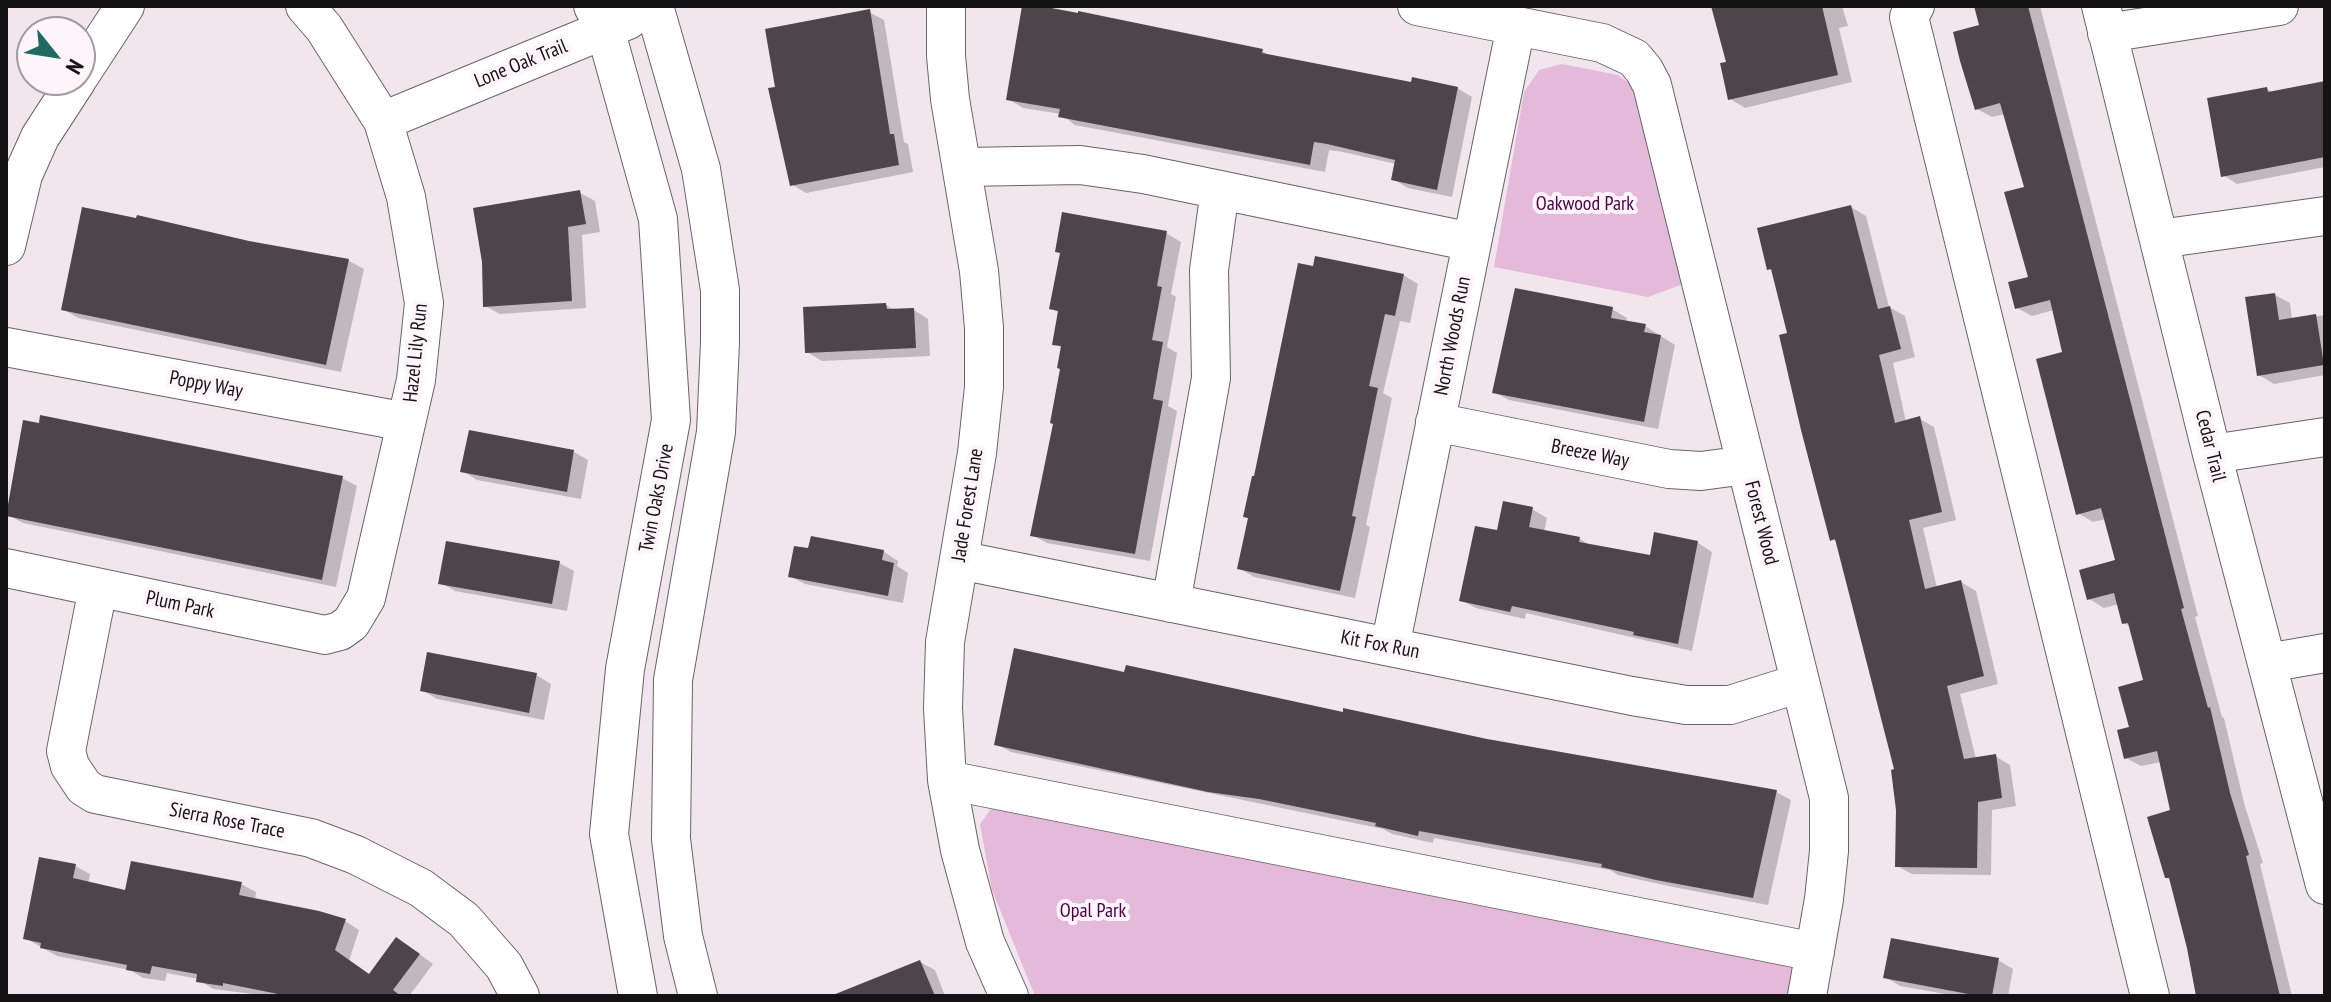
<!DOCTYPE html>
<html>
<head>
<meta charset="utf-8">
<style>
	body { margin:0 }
	#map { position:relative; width:2331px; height:1002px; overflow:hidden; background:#f1e6ee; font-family:"PT Sans Narrow",sans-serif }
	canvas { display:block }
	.frame { position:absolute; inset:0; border:8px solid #151214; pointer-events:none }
	.north { position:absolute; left:16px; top:16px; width:80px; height:80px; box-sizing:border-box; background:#fef4fc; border:2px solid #a19a9f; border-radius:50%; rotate:120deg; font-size:22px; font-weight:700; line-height:32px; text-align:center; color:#151214 }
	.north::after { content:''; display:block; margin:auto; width:28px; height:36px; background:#216a61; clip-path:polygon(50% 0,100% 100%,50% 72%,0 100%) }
</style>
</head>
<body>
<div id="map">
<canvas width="2331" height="1002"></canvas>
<div class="frame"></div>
<div class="north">N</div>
</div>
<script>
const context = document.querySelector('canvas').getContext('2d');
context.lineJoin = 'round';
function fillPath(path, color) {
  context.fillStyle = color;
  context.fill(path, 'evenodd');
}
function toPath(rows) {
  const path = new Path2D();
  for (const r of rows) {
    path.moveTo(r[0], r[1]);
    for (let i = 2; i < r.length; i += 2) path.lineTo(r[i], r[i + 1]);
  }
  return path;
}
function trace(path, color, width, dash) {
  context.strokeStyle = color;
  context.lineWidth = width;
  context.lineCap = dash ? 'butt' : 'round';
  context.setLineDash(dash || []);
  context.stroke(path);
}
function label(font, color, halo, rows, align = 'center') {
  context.font = font + ' "PT Sans Narrow",sans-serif';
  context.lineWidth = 8;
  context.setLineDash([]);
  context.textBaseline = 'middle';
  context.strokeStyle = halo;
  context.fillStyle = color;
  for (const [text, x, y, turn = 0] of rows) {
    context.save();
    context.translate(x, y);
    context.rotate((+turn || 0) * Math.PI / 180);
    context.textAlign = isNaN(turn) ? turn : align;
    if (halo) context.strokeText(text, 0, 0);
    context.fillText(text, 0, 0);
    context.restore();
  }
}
fillPath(toPath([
	[1562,64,1618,75,1633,86,1686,283,1648,297,1494,267,1524,92,1539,70],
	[993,806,1800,965,1795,996,1035,996,992,890,980,824]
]), '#e4b9da');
fillPath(toPath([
	[1024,6,1262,51,1271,56,1412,84,1457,88,1472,97,1452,197,1408,188,1393,179,1396,164,1343,152,1329,150,1325,172,1075,125,1061,114,1023,108,1008,99],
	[1713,6,1842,6,1848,26,1839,28,1852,82,1745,108,1730,99,1729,63],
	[1976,6,2040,6,2198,616,2195,617,2222,717,2224,718,2244,803,2263,863,2260,864,2292,996,2198,996,2171,880,2167,877,2172,811,2161,762,2141,766,2126,758,2131,728,2146,681,2132,627,2124,623,2119,604,2104,608,2089,599,2117,562,2106,519,2093,522,2078,513,2065,353,2054,310,2032,316,2017,308,2031,278,2026,188,2005,114,1992,117,1977,109,1982,26],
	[869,12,884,20,904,142,908,144,913,172,806,193,791,184,777,88],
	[2325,83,2325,167,2237,184,2223,175,2267,89,2273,93],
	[580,193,595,201,600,232,582,235,586,308,500,314,485,306],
	[1851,207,1866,216,1889,307,1905,316,1915,357,1893,363,1906,422,1920,419,1934,427,1956,520,1923,528,1937,588,1961,582,1976,591,1998,684,1960,694,1976,759,1995,756,2010,765,2016,806,1992,810,1991,875,1912,874,1897,866,1897,771,1838,543,1832,539,1790,334,1774,272,1769,269],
	[138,221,349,261,364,269,341,372,78,318,63,309],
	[1166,233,1181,242,1171,294,1176,297,1167,347,1177,353,1168,406,1177,411,1150,561,1047,543,1032,535,1055,424,1062,369,1063,348,1055,344,1060,313,1051,308,1062,254,1057,251],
	[1403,275,1418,284,1410,323,1400,321,1383,393,1392,398,1366,525,1370,527,1355,598,1254,577,1239,568],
	[2275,295,2290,303,2292,320,2325,315,2325,375,2274,384,2259,375],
	[886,305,896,311,914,310,928,319,930,356,822,361,807,352],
	[1612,309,1627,318,1626,323,1645,326,1675,345,1658,429,1509,400,1494,392],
	[574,452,588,460,581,499,477,480,463,471],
	[342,478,357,486,336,587,23,523,8,515],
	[1532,509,1547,518,1544,532,1580,539,1593,547,1651,558,1656,535,1698,543,1712,552,1692,651,1526,613,1525,619,1476,608,1461,600,1498,533],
	[812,539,884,552,898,561,897,566,908,573,903,603,805,584,790,576,810,551],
	[559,563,574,571,567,611,455,591,441,583],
	[536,675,551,684,544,720,437,699,422,690],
	[1126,675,1776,792,1791,800,1768,905,1673,887,1618,875,1610,870,1434,838,1433,843,1392,834,1383,829,1011,752,996,744],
	[75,866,90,874,88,884,127,892,241,884,256,892,255,900,345,921,359,930,349,961,370,975,411,948,433,964,409,996,268,996,213,989,198,979,167,973,165,981,143,978,130,970,57,956,25,938],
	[1998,960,2013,969,2008,996,1956,996,1900,986,1885,977],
	[920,962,935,970,945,996,836,996]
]), '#0003');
fillPath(toPath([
	[1022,6,1041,6,1078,13,1078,11,1263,49,1262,53,1411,82,1412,77,1458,87,1437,190,1391,180,1395,160,1327,144,1314,142,1310,165,1058,117,1060,109,1006,100],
	[1711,6,1822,6,1838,75,1728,100,1720,63,1726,62],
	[1974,6,2028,6,2184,608,2181,609,2208,708,2210,707,2230,793,2249,855,2246,856,2280,996,2196,996,2187,948,2169,878,2165,878,2147,817,2170,810,2157,751,2124,759,2117,730,2129,727,2118,687,2143,680,2128,623,2122,624,2114,593,2087,600,2079,570,2115,560,2101,508,2076,515,2036,359,2062,352,2050,300,2015,309,2008,282,2028,277,2004,192,2024,187,2000,103,1975,110,1960,61,1953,32,1979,25],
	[870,9,890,134,894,134,899,165,790,186,768,88,775,87,765,29],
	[2325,81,2325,157,2221,177,2207,98,2267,87,2268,92],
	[580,190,586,224,568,227,572,301,483,307,482,262,473,208],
	[1851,205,1878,309,1890,306,1901,349,1879,355,1895,423,1920,416,1942,512,1909,520,1925,589,1961,580,1984,676,1947,686,1964,759,1996,754,2002,798,1978,802,1977,868,1895,867,1896,810,1891,770,1894,769,1835,539,1830,541,1801,430,1779,335,1787,333,1771,269,1767,270,1757,228],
	[82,207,136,218,137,215,249,241,349,259,326,365,61,310],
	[1062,212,1167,231,1157,286,1162,287,1152,340,1163,342,1153,399,1163,401,1135,554,1030,536,1053,424,1050,423,1060,369,1057,368,1061,346,1052,345,1058,311,1049,309,1060,253,1055,252],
	[1315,256,1404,274,1395,316,1385,314,1369,386,1378,388,1352,516,1356,517,1340,591,1237,569,1248,518,1243,517,1252,476,1254,476,1298,263,1313,266],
	[1515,288,1613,307,1611,318,1646,324,1644,332,1661,335,1644,422,1492,393],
	[2275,293,2279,320,2316,314,2324,365,2257,376,2245,297],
	[886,303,887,309,914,308,916,348,805,353,803,307],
	[40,415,343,476,322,580,6,516,23,420,39,423],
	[469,430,574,450,567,492,460,472],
	[1503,501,1533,507,1529,527,1580,537,1579,542,1650,555,1654,532,1698,541,1678,644,1633,635,1634,632,1512,606,1510,612,1459,601,1475,526,1497,530],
	[811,536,884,550,882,560,894,563,888,596,788,577,794,546,808,548],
	[446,541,560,561,552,604,438,584],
	[1014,648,1124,672,1126,665,1343,712,1343,708,1487,739,1777,790,1753,898,1656,880,1601,867,1602,864,1419,831,1418,836,1375,826,1376,823,1259,799,1208,792,994,745],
	[427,652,537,673,529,713,420,691],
	[39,857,76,864,73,878,125,890,131,861,242,882,239,895,319,911,346,919,335,950,369,974,396,937,420,954,393,990,401,996,288,996,223,983,223,986,196,982,197,974,152,966,150,974,126,970,127,965,40,948,41,943,23,939],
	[1891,938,1999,958,1992,996,1979,996,1883,978],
	[920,960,935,996,833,996,833,995]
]), '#4d454b');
const minor = toPath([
	[593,6,605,29,658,219,671,420,625,669,609,834,638,996],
	[654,6,701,169,720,290,720,342,716,432,673,680,671,839,683,936,698,996],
	[946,6,946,56,950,99,979,271,984,328,984,387,977,453,945,642,943,708,947,780,960,850,985,942,1009,996],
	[1417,6,1602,43,1634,58,1644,70,1652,85,1829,798,1829,851,1824,899,1807,996],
	[1915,6,1909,17,2150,996],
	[2101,6,2212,454,2325,885],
	[2107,33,2279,6],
	[80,75,125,6],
	[383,121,628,20],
	[962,167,1080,165,1143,174,1472,242],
	[2159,239,2325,216],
	[6,246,23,175,40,137,77,80],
	[6,347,406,422],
	[1435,422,1669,469,1701,471,1746,465],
	[2212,454,2325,437],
	[959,560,1632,696,1686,705,1730,705,1800,683],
	[6,568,325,635,340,631,351,623,366,598,416,380,424,303,406,197,383,121,324,28,305,6],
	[98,588,66,751,70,766,84,787,95,794,311,838,356,855,421,888,464,920,504,966,520,996],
	[1171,603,1211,378,1209,270,1220,190],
	[1390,647,1516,26],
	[2267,663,2325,653],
	[947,780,1815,952]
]);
trace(minor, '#6b6269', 40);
trace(minor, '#fff', 38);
label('20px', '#151214', '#fef4fc', [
	["Lone Oak Trail",521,64,-22],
	["North Woods Run",1453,336,-79],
	["Hazel Lily Run",416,353,-84],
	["Poppy Way",206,385,11],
	["Cedar Trail",2210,446,76],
	["Breeze Way",1590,454,11],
	["Twin Oaks Drive",657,498,-79],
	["Jade Forest Lane",968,505,-81],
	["Forest Wood",1761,523,76],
	["Plum Park",180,605,12],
	["Kit Fox Run",1380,645,11],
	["Sierra Rose Trace",227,821,11]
]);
label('20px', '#4e0145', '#fef4fc', [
	["Oakwood Park",1585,204],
	["Opal Park",1093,911]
]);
</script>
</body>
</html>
